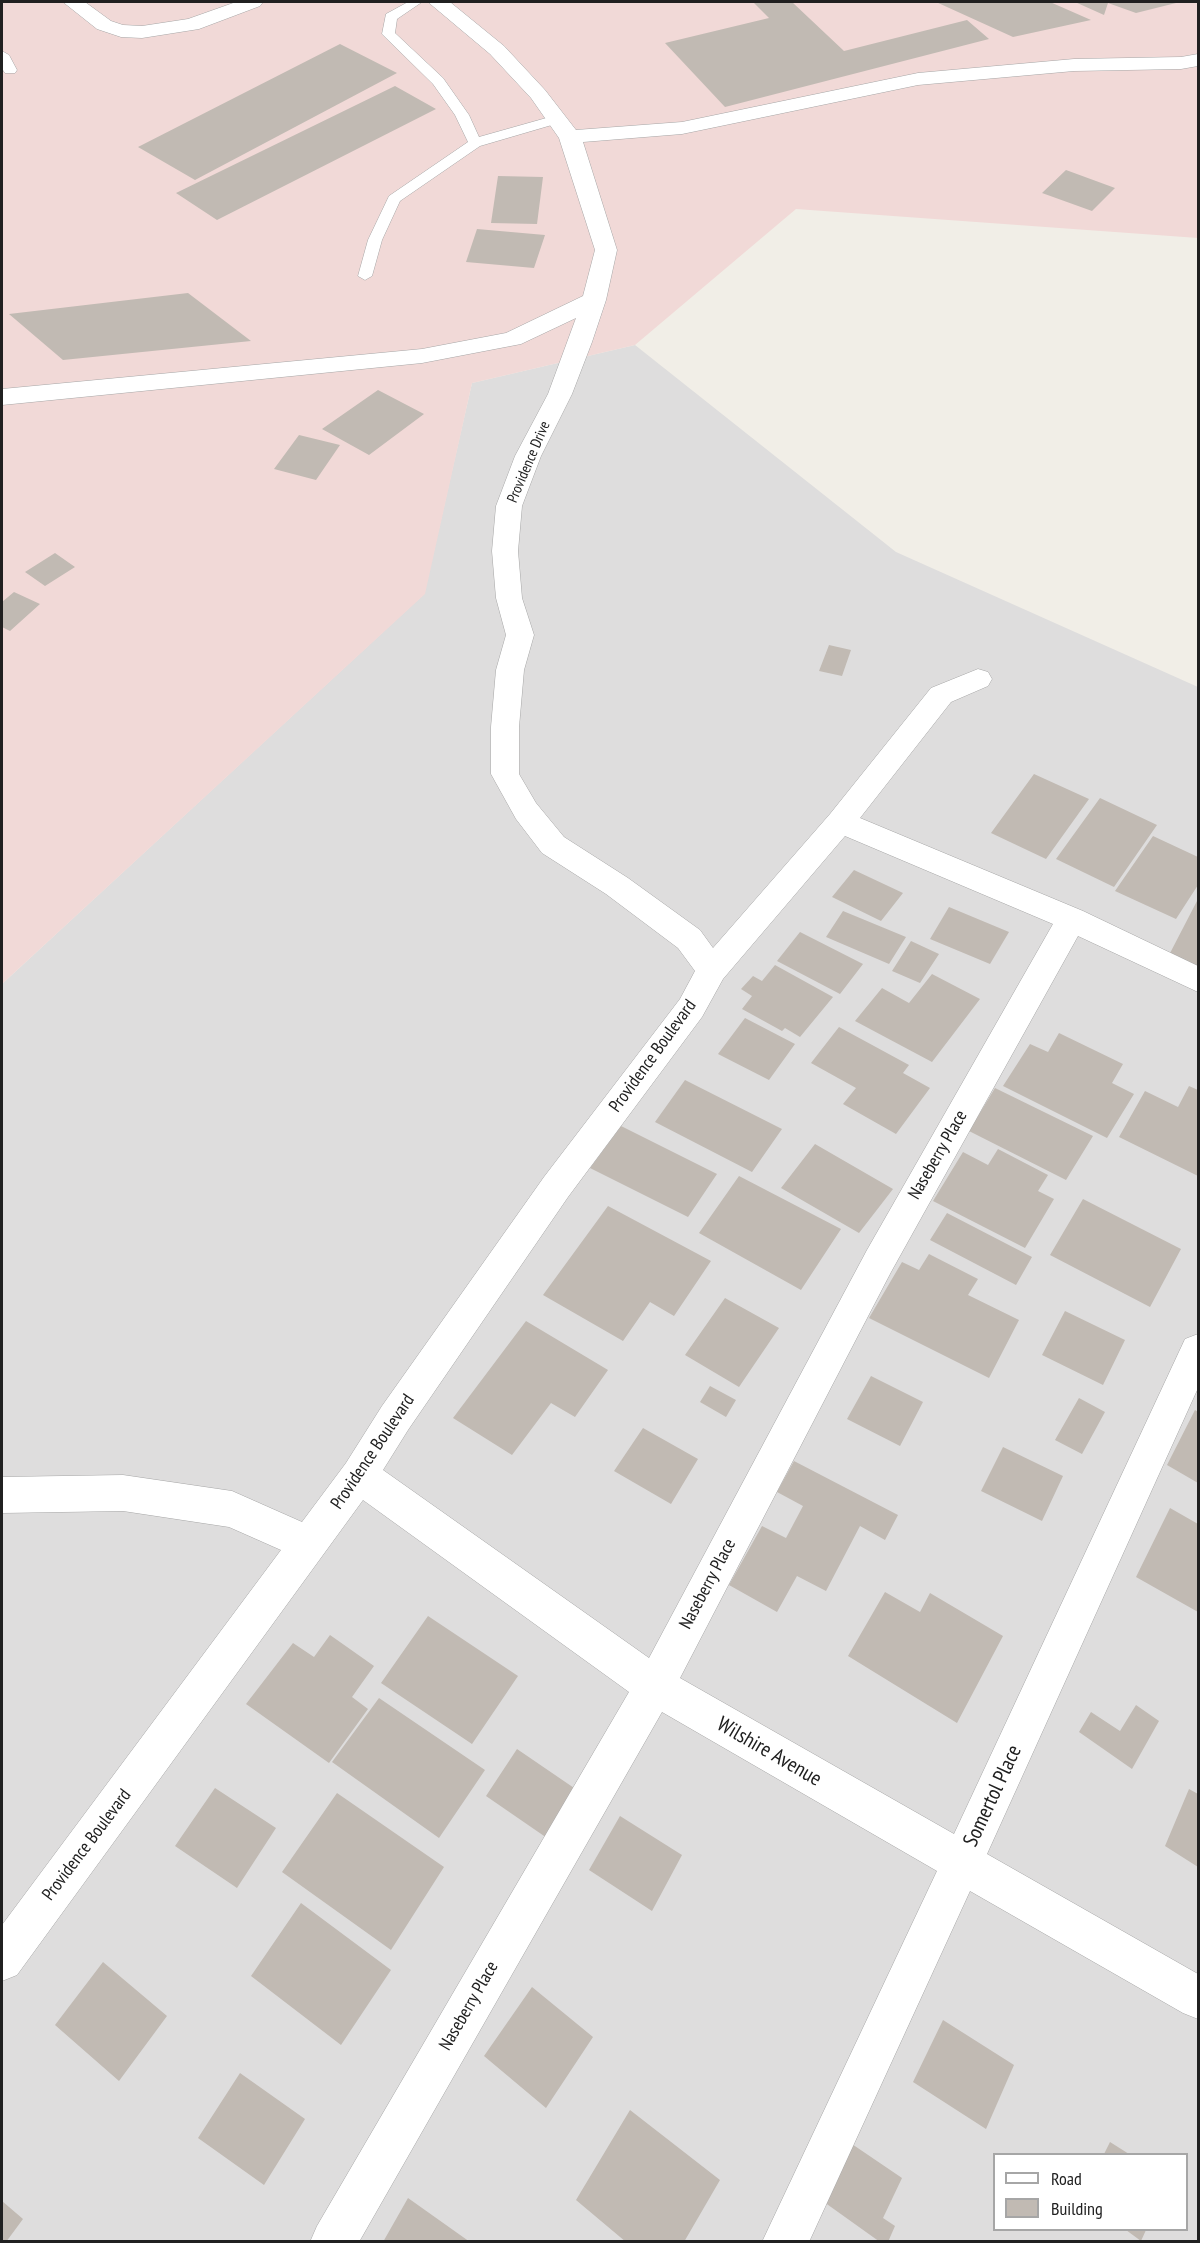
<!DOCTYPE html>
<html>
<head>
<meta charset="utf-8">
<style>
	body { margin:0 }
	#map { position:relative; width:1200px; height:2243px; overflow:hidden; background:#f1eee7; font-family:"PT Sans Narrow",sans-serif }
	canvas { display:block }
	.frame { position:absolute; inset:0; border:3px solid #202020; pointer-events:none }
	.legend { position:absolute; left:993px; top:2153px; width:195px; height:78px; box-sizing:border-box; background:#fff; border:2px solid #a6a6a6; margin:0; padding:8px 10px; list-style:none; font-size:18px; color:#202020 }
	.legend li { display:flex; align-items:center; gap:12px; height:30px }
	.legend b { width:30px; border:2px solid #a6a6a6 }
</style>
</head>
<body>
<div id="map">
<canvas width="1200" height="2243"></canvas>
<div class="frame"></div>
<ul class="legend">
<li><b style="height:8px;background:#fff"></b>Road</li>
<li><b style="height:16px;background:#c1bab3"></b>Building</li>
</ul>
</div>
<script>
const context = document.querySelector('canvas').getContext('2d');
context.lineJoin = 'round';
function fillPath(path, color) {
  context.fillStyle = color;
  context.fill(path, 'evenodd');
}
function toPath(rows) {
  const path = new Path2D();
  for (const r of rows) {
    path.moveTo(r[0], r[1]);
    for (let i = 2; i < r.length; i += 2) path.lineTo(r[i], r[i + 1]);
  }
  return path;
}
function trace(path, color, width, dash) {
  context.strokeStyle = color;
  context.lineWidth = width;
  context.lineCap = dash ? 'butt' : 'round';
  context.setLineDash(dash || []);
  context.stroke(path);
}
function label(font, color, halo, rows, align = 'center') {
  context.font = font + ' "PT Sans Narrow",sans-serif';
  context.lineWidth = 5;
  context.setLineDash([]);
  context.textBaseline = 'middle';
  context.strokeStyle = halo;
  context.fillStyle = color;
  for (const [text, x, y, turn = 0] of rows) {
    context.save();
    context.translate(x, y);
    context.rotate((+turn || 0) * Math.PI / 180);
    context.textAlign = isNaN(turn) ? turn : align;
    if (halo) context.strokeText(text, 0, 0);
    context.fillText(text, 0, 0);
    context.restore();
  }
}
fillPath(toPath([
	[635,345,896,552,1198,687,1198,2241,2,2242,2,984,424,594,472,383],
	[994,2154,1186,2154,1186,2230,994,2230]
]), '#dedddd');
fillPath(toPath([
	[2,2,1198,2,1198,238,796,209,635,345,472,383,425,594,2,984]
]), '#f1d9d7');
fillPath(toPath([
	[753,2,792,2,844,51,967,20,989,39,725,107,665,43,769,18],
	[936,2,1050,2,1091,20,1013,37],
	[1075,2,1180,2,1136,13,1108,3,1104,15],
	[340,44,397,73,195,180,138,147],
	[395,86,436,109,217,220,176,193],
	[1066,170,1115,188,1092,211,1042,193],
	[498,176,543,177,537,224,491,223],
	[477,229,545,235,534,268,466,262],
	[188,293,251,341,63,360,9,314],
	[378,390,424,414,369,455,322,429],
	[299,435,340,445,316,480,274,469],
	[55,553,75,567,45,586,25,572],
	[14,592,40,604,10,631,2,627,2,602],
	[829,645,851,650,842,676,819,671],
	[1034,774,1089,799,1046,859,991,833],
	[1100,798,1157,825,1114,887,1056,859],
	[1153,836,1198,857,1198,885,1176,919,1115,891],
	[854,870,903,893,881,921,832,897],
	[1197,901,1198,902,1198,970,1168,957],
	[949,907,1009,932,990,964,930,939],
	[843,911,906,937,889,964,826,937],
	[800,932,863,964,840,994,777,961],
	[911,941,939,954,920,983,892,971],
	[775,965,833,997,800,1037,785,1028,782,1031,742,1009,752,996,741,989,753,976,762,981],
	[932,974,980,999,932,1062,855,1021,882,988,909,1003],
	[745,1018,795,1044,769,1080,718,1054],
	[839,1027,909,1065,903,1073,930,1088,896,1134,843,1104,856,1088,811,1063],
	[1059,1033,1123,1064,1112,1083,1134,1094,1107,1138,1003,1086,1030,1044,1048,1052],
	[685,1080,782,1129,752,1172,655,1122],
	[1189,1086,1198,1090,1198,1176,1119,1137,1145,1091,1178,1107],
	[995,1088,1093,1136,1066,1180,969,1131],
	[621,1126,717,1174,688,1217,590,1168],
	[815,1144,893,1189,859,1233,781,1188],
	[998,1149,1048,1175,1038,1191,1054,1199,1025,1248,933,1201,963,1152,988,1165],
	[739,1176,841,1229,801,1290,699,1233],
	[1083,1199,1181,1249,1150,1307,1050,1255],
	[608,1206,711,1261,674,1316,650,1302,623,1341,543,1295],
	[947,1213,1032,1257,1016,1285,930,1240],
	[929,1254,978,1279,968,1295,1019,1320,989,1378,869,1318,902,1262,919,1270],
	[725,1298,779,1328,739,1387,685,1355],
	[1065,1311,1125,1340,1103,1385,1042,1355],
	[526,1321,608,1370,575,1417,551,1403,512,1455,453,1418],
	[871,1376,923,1402,900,1446,847,1419],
	[710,1386,736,1400,726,1417,700,1402],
	[1079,1398,1105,1412,1082,1454,1055,1440],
	[1195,1410,1198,1412,1198,1483,1167,1465],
	[643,1428,698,1459,671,1504,614,1471],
	[1003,1447,1063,1476,1042,1521,981,1491],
	[794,1461,898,1515,885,1540,860,1526,826,1591,797,1576,777,1612,729,1585,762,1526,786,1538,803,1506,777,1492],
	[1170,1508,1198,1524,1198,1612,1136,1577],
	[885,1592,920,1612,930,1593,1003,1636,957,1723,848,1656],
	[428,1616,518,1676,472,1744,381,1683],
	[330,1635,374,1666,352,1697,368,1709,329,1763,246,1704,293,1643,314,1657],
	[379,1698,485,1770,439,1838,332,1762],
	[1136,1705,1159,1721,1132,1769,1079,1732,1091,1712,1120,1731],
	[517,1749,577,1790,547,1838,486,1796],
	[215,1788,276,1828,237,1888,175,1846],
	[1189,1789,1198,1794,1198,1867,1165,1846],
	[337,1793,444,1867,391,1950,282,1872],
	[620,1816,682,1855,652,1911,589,1870],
	[301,1903,391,1970,341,2045,251,1976],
	[103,1962,167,2016,119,2081,55,2025],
	[532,1987,593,2037,546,2108,484,2056],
	[943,2020,1014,2065,986,2129,913,2082],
	[240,2073,305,2119,264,2185,198,2138],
	[630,2110,720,2180,684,2242,626,2242,576,2200],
	[846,2140,902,2178,883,2218,895,2226,888,2242,880,2242,817,2197],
	[1110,2142,1129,2154,1104,2154],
	[408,2198,470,2242,383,2242],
	[2,2201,23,2219,6,2242,2,2242],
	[1126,2230,1146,2230,1141,2241]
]), '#c1bab3');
const service = toPath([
	[408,2,422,2,397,19,395,33,443,78,469,115,479,137,557,115,564,119,562,122,480,146,400,201,382,240,372,276,365,280,358,276,368,240,389,196,468,142,455,115,433,84,382,34,386,14,408,2],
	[2,51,9,55,17,70,15,73,5,73,3,70,2,51]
]);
const minor = toPath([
	[63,2,85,2,111,21,123,25,142,26,188,19,236,2,263,2,260,6,199,29,142,38,121,37,97,29,63,2],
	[428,2,450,2,504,46,545,90,576,130,682,122,918,73,1074,59,1181,57,1198,54,1198,66,1181,69,1074,71,918,85,682,134,583,142,617,250,606,300,592,342,572,394,541,456,522,506,518,551,522,598,534,635,524,670,519,727,519,774,536,803,564,837,628,878,700,930,713,948,830,814,931,688,978,669,988,672,992,679,988,686,951,702,860,818,1083,911,1198,966,1198,992,1078,936,891,1272,680,1678,954,1834,1185,1339,1198,1334,1198,1388,987,1854,1198,1974,1198,2019,1183,2013,970,1891,809,2242,762,2242,937,1871,662,1712,359,2242,310,2242,317,2226,629,1692,363,1500,17,1975,2,1981,2,1925,281,1550,229,1527,123,1511,2,1513,2,1477,123,1475,232,1491,302,1522,346,1463,382,1406,544,1177,680,999,695,971,678,948,606,894,542,853,516,819,491,774,491,727,496,670,506,635,496,598,492,551,496,506,515,456,548,394,576,318,521,344,422,363,2,405,2,389,422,349,506,333,583,296,595,250,559,138,531,98,490,54,428,2],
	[845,836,1053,924,867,1250,649,1658,383,1470,408,1430,568,1197,702,1017,723,979,845,836]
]);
trace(service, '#a7a7a7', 1);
trace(minor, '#a7a7a7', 1);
fillPath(service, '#fff');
fillPath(minor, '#fff');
label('15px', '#202020', '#fff', [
	["Providence Drive",529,462,-67]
]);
label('18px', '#202020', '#fff', [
	["Providence Boulevard",653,1056,-54],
	["Naseberry Place",938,1155,-60],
	["Providence Boulevard",373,1452,-56],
	["Naseberry Place",708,1584,-62],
	["Providence Boulevard",87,1845,-53],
	["Naseberry Place",469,2006,-60]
]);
label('21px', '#202020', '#fff', [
	["Wilshire Avenue",769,1752,30],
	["Somertol Place",993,1796,-65]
]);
</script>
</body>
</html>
